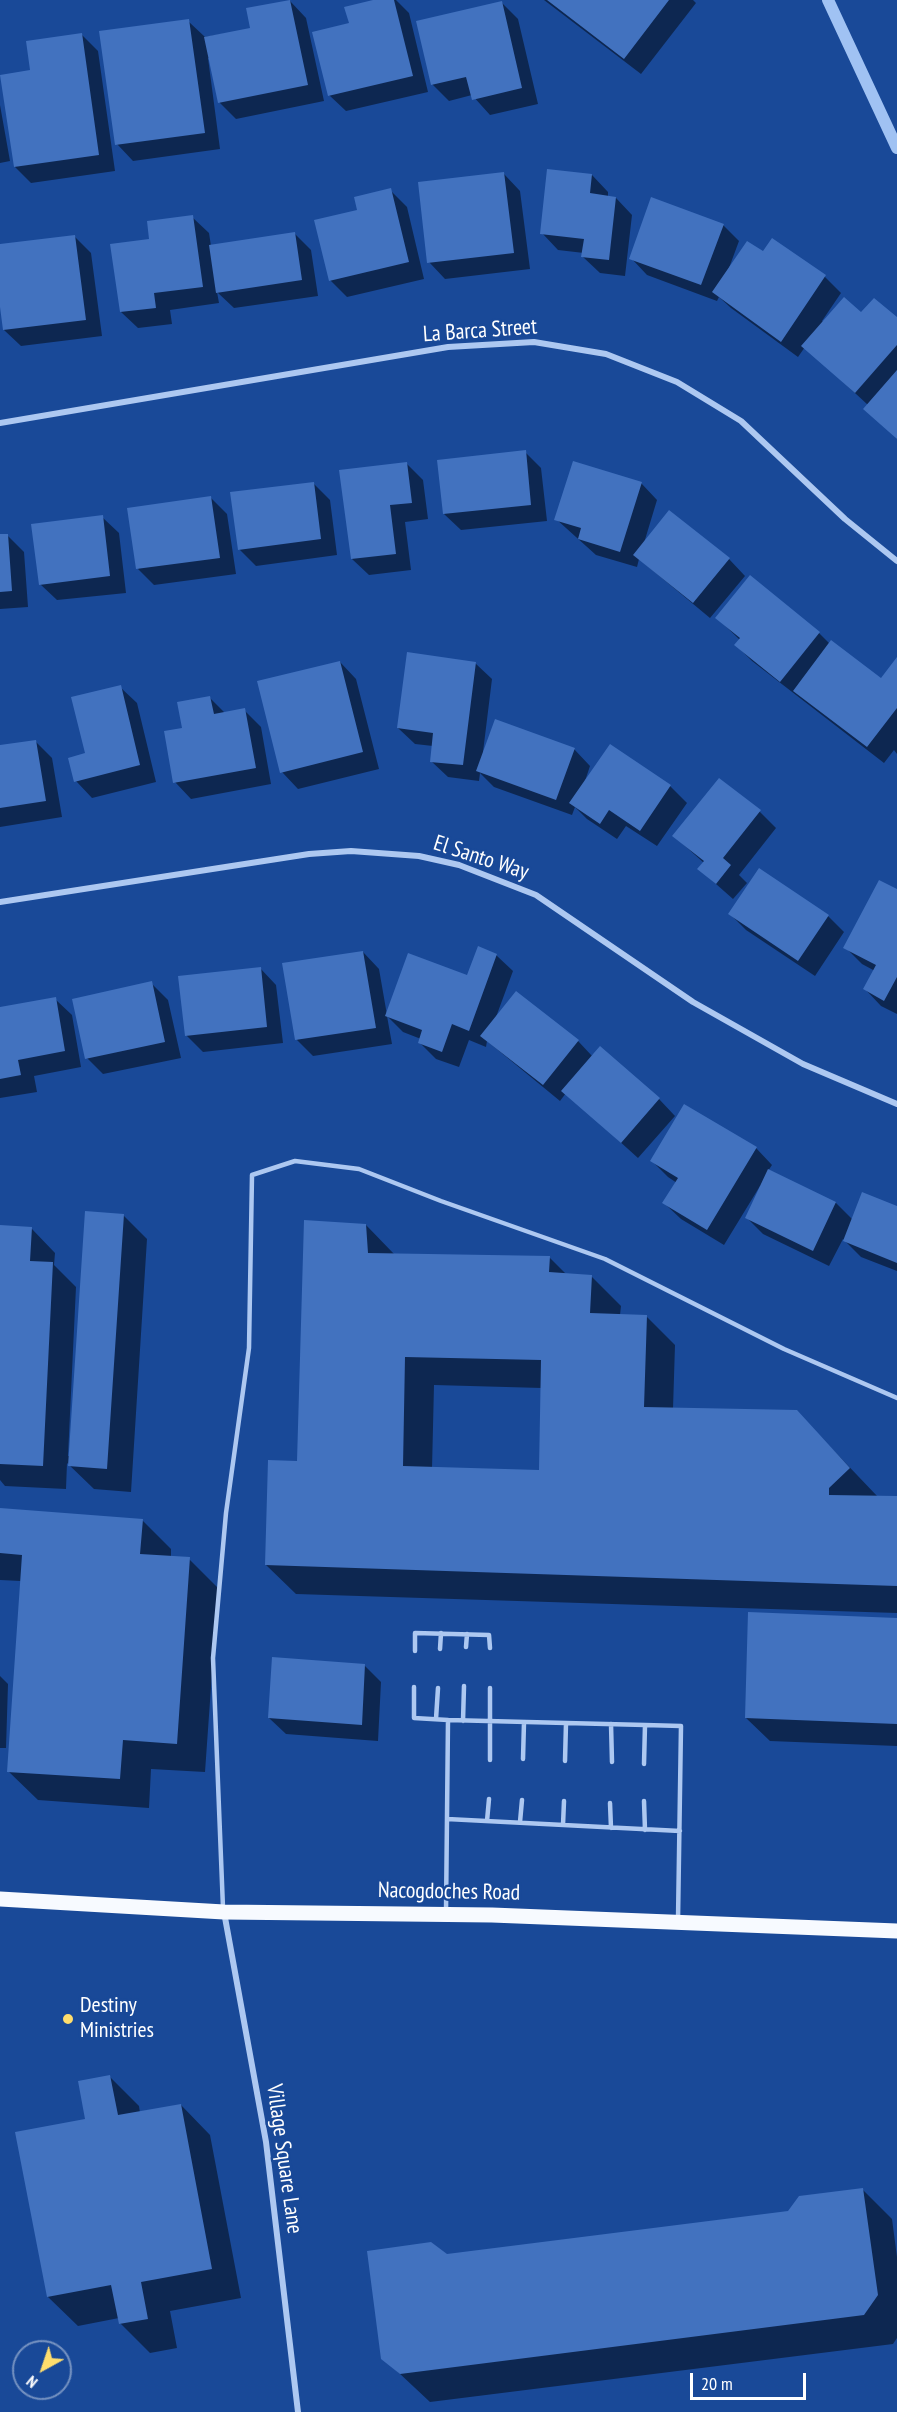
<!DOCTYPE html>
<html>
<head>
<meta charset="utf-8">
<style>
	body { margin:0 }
	#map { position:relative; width:897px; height:2412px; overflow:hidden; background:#194998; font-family:"PT Sans Narrow",sans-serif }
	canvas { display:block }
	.north { position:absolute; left:12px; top:2340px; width:60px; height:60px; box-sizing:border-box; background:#194998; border:2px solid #7592c1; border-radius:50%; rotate:220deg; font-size:16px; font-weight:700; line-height:24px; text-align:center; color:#fff }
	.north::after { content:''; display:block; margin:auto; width:21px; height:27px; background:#ffde6d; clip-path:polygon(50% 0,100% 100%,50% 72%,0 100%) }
	.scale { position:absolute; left:690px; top:2373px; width:116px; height:27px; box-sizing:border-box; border:3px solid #fff; border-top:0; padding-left:8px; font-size:18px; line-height:21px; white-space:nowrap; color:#fff; -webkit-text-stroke:4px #194998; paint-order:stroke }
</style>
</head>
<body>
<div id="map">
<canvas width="897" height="2412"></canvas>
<div class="north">N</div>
<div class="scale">20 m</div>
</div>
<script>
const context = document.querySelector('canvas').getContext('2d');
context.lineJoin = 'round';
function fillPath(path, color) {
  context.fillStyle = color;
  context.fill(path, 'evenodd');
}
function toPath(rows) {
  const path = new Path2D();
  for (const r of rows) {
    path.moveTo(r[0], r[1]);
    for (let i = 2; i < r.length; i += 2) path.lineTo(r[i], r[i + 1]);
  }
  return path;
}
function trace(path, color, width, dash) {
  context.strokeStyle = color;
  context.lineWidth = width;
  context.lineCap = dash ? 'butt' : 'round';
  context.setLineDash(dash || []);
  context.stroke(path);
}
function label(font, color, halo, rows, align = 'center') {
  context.font = font + ' "PT Sans Narrow",sans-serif';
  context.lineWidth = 5;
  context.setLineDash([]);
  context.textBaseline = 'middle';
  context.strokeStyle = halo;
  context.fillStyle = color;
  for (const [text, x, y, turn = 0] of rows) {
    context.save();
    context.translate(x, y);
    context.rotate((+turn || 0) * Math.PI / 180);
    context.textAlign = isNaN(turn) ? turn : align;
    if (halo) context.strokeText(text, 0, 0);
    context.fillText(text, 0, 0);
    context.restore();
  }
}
fillPath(toPath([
	[380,0,396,0,409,13,428,92,346,111,329,95,351,24],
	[544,0,693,0,696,3,641,74],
	[290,1,306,18,324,101,236,119,220,103,210,58,208,58,220,149,133,161,117,144,188,21,205,37,252,29],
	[502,3,518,19,538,104,490,115,472,95,449,101,432,84],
	[81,34,98,51,115,171,31,183,15,167,31,72],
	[0,105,10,161,0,163],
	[504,174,520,191,530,269,445,279,429,262],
	[592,175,608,192,608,197,616,198,632,215,625,276,600,273,583,257,584,253,558,250,542,233],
	[390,190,407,207,424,279,347,297,330,280,359,211],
	[192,217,209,233,211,246,295,234,311,250,318,296,234,308,217,292,219,303,170,310,172,324,138,328,121,312,151,240],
	[723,225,739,241,729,268,763,253,772,240,825,277,841,293,822,321,824,322,861,314,897,319,897,439,868,405,805,347,798,357,731,308,719,297,717,301,647,275,631,258],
	[74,236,91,253,102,336,21,346,4,330,0,296,0,246],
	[525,452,541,468,547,521,461,530,444,514],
	[406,463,423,480,428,519,405,522,411,570,369,575,352,559],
	[313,483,330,500,337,555,256,566,239,549],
	[641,483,657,500,644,543,729,559,745,576,710,618,639,559,637,567,596,555,556,519],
	[210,497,227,514,236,574,154,585,138,569],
	[102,517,119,533,126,593,57,600,40,584],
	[7,535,24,552,28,607,0,609,0,536],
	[717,618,819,633,830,644,881,680,897,659,897,754,894,750,884,763,752,661,736,645,740,640],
	[340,662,356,679,379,769,298,789,282,772],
	[475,663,492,679,483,752,574,749,590,766,585,781,611,746,670,786,687,803,657,846,626,826,617,839,587,819,575,807,572,815,494,787,480,773,479,781,448,777,431,761,433,746,415,744,398,728],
	[120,687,137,703,156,782,92,798,76,781],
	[210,698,225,713,244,710,261,727,271,784,191,799,175,782,184,729],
	[35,741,52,758,62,817,0,827,0,747],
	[719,780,760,812,776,828,739,875,747,883,733,899,699,869,704,863,674,836],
	[897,891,897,1014,881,1006,865,989,875,971,862,964,845,947],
	[730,914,828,916,844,932,815,976,746,930],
	[363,952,379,969,387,1015,468,977,496,955,513,971,496,1017,578,1041,593,1057,659,1099,675,1116,638,1158,566,1093,560,1101,487,1041,486,1047,469,1040,459,1067,436,1059,420,1043,421,1039,403,1032,387,1016,392,1044,313,1056,297,1040],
	[260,968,276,985,283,1043,203,1052,186,1035],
	[151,983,168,1000,181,1058,103,1074,87,1058],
	[55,999,72,1015,81,1067,34,1076,37,1092,0,1098,0,1009],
	[756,1148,772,1165,768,1171,836,1203,853,1220,897,1208,897,1271,861,1257,843,1239,829,1266,763,1234,747,1218,762,1187,760,1186,724,1245,681,1219,664,1203,677,1183,668,1177,652,1161],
	[123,1215,147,1239,131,1492,94,1489,67,1463,66,1489,5,1486,0,1480,0,1227,32,1229,55,1253,54,1265,76,1287,68,1456,71,1456],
	[366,1225,395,1255,549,1257,567,1275,591,1276,621,1306,620,1315,646,1316,675,1345,673,1409,796,1411,878,1497,897,1498,897,1613,296,1594,266,1565,299,1462],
	[434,1385,542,1388,540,1471,432,1469],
	[0,1510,142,1520,171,1549,171,1557,189,1559,218,1588,205,1772,151,1769,149,1808,38,1800,8,1771,21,1581,0,1580],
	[897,1619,897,1746,770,1741,746,1718],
	[364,1665,381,1682,378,1741,286,1734,269,1718],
	[0,1676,8,1684,6,1748,0,1748],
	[109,2076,139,2106,140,2113,181,2105,210,2135,241,2298,170,2311,177,2348,150,2353,120,2323,119,2318,78,2326,48,2297,87,2120],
	[863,2190,892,2219,897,2257,897,2338,893,2344,430,2402,383,2358,447,2255,789,2212]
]), '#0007');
trace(toPath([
	[828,0,897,148]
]), '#a0c2f3', 12);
fillPath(toPath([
	[290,0,308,85,218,103,204,37,250,28,246,8],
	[373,0,394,0,413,76,328,96,312,32,349,23,344,7],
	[547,0,669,0,624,59],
	[502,1,522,88,472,100,466,77,431,85,416,21],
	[189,19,205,133,115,145,99,31],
	[82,33,99,155,14,167,0,75,30,70,26,41],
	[547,169,592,174,590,193,616,197,609,260,581,257,584,239,540,234],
	[504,172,514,253,427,263,418,182],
	[391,188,409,262,329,281,314,220,357,210,354,197],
	[651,197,724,224,701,285,629,259],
	[193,215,203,287,154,293,156,308,120,312,110,244,149,239,147,221],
	[295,232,302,280,216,293,209,245],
	[75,235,86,320,3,330,0,307,0,244],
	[772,238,826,275,781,342,712,292,747,241,763,251],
	[844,297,861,312,874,298,897,317,897,345,855,393,801,346],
	[897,370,897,439,863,409],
	[526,450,531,505,443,514,437,460],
	[573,461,642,482,620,552,578,539,581,528,554,520],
	[407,462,412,503,390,505,396,554,351,559,339,470],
	[314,482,321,539,238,550,230,492],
	[211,496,220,558,136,569,127,508],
	[669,510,730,558,693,603,633,555],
	[103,515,110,576,39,585,31,524],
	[0,534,8,534,12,591,0,592],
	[750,575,820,632,780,682,734,645,740,638,715,618],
	[831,640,881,678,897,657,897,708,867,747,793,691],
	[407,652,476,662,463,765,430,762,433,733,397,728],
	[340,661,363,752,280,773,257,681],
	[121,685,140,765,74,782,68,758,85,753,71,697],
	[210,696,214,714,245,708,256,768,173,783,164,731,182,728,177,702],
	[495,719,575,748,556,800,476,771],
	[36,740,46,801,0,808,0,745],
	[610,744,671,785,640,831,609,810,600,824,569,803],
	[719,778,761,810,723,858,731,865,716,884,697,869,704,861,672,836],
	[759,868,829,915,798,961,728,914],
	[879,880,897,889,897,977,884,1001,863,989,876,965,843,948],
	[478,946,497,954,469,1031,452,1024,442,1052,418,1043,422,1030,385,1016,408,953,467,975],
	[363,951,376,1028,295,1040,282,963],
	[261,967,267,1027,185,1036,178,976],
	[152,981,165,1042,85,1059,72,999],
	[516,991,579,1040,543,1085,480,1036],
	[56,997,65,1051,18,1060,21,1075,0,1079,0,1007],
	[600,1046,660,1098,621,1143,561,1091],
	[684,1104,757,1147,707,1230,662,1203,678,1178,650,1161],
	[768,1169,836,1202,813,1251,745,1218],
	[862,1192,897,1206,897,1263,843,1241],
	[85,1211,124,1214,107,1469,68,1466],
	[304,1220,366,1224,368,1253,550,1256,549,1272,592,1275,590,1313,647,1315,644,1407,797,1410,850,1468,829,1488,829,1495,897,1496,897,1586,265,1565,268,1460,297,1461],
	[405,1357,541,1360,539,1470,403,1466],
	[0,1225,32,1227,30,1261,53,1262,43,1466,0,1464],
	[0,1508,143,1519,140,1554,190,1557,177,1744,123,1740,120,1779,7,1772,22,1555,0,1553],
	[748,1612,897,1618,897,1724,745,1718],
	[272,1657,365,1664,362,1725,268,1718],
	[110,2075,118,2115,181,2104,212,2269,141,2282,148,2319,119,2324,111,2285,47,2297,15,2132,85,2119,78,2081],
	[863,2188,878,2295,864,2315,400,2374,381,2359,367,2251,431,2242,447,2254,788,2211,799,2196]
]), '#4272bf');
trace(toPath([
	[466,1647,467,1634],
	[440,1649,441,1633],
	[415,1651,415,1633,489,1635,490,1648],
	[414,1687,414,1718,448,1720],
	[490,1688,490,1760],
	[436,1719,438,1688],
	[463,1721,464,1686],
	[611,1724,612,1762],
	[523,1759,524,1722],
	[565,1761,566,1723],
	[644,1764,645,1725],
	[644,1801,645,1830],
	[610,1803,611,1828],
	[447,1819,680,1831],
	[487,1821,489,1799],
	[520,1822,522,1800],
	[563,1825,564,1801],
	[223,1908,213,1658,226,1513,249,1348,252,1175,295,1161,359,1169,441,1201,605,1259,784,1349,897,1398],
	[446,1912,448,1720,645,1725,681,1726,678,1920]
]), '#adc8f1', 4.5);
trace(toPath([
	[0,423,448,347,534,342,606,354,677,382,741,421,845,519,897,561],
	[0,902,309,854,351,851,419,856,459,865,536,895,693,1002,803,1064,897,1104],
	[224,1912,266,2142,298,2412]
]), '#adc8f1', 6);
trace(toPath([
	[0,1899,224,1912,492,1915,897,1931]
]), '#f7faff', 15);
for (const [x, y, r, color] of [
	[68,2019,6,"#ffde6d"]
]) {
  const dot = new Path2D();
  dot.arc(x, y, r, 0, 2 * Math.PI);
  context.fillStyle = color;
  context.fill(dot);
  trace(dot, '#194998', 2);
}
label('22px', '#fff', '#194998', [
	["La Barca Street",480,331,-4],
	["El Santo Way",481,858,18],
	["Nacogdoches Road",449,1892,1],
	["Village Square Lane",284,2159,82]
]);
label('22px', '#fff', '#194998', [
	["Destiny",80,2006],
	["Ministries",80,2031]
], 'left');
</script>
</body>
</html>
